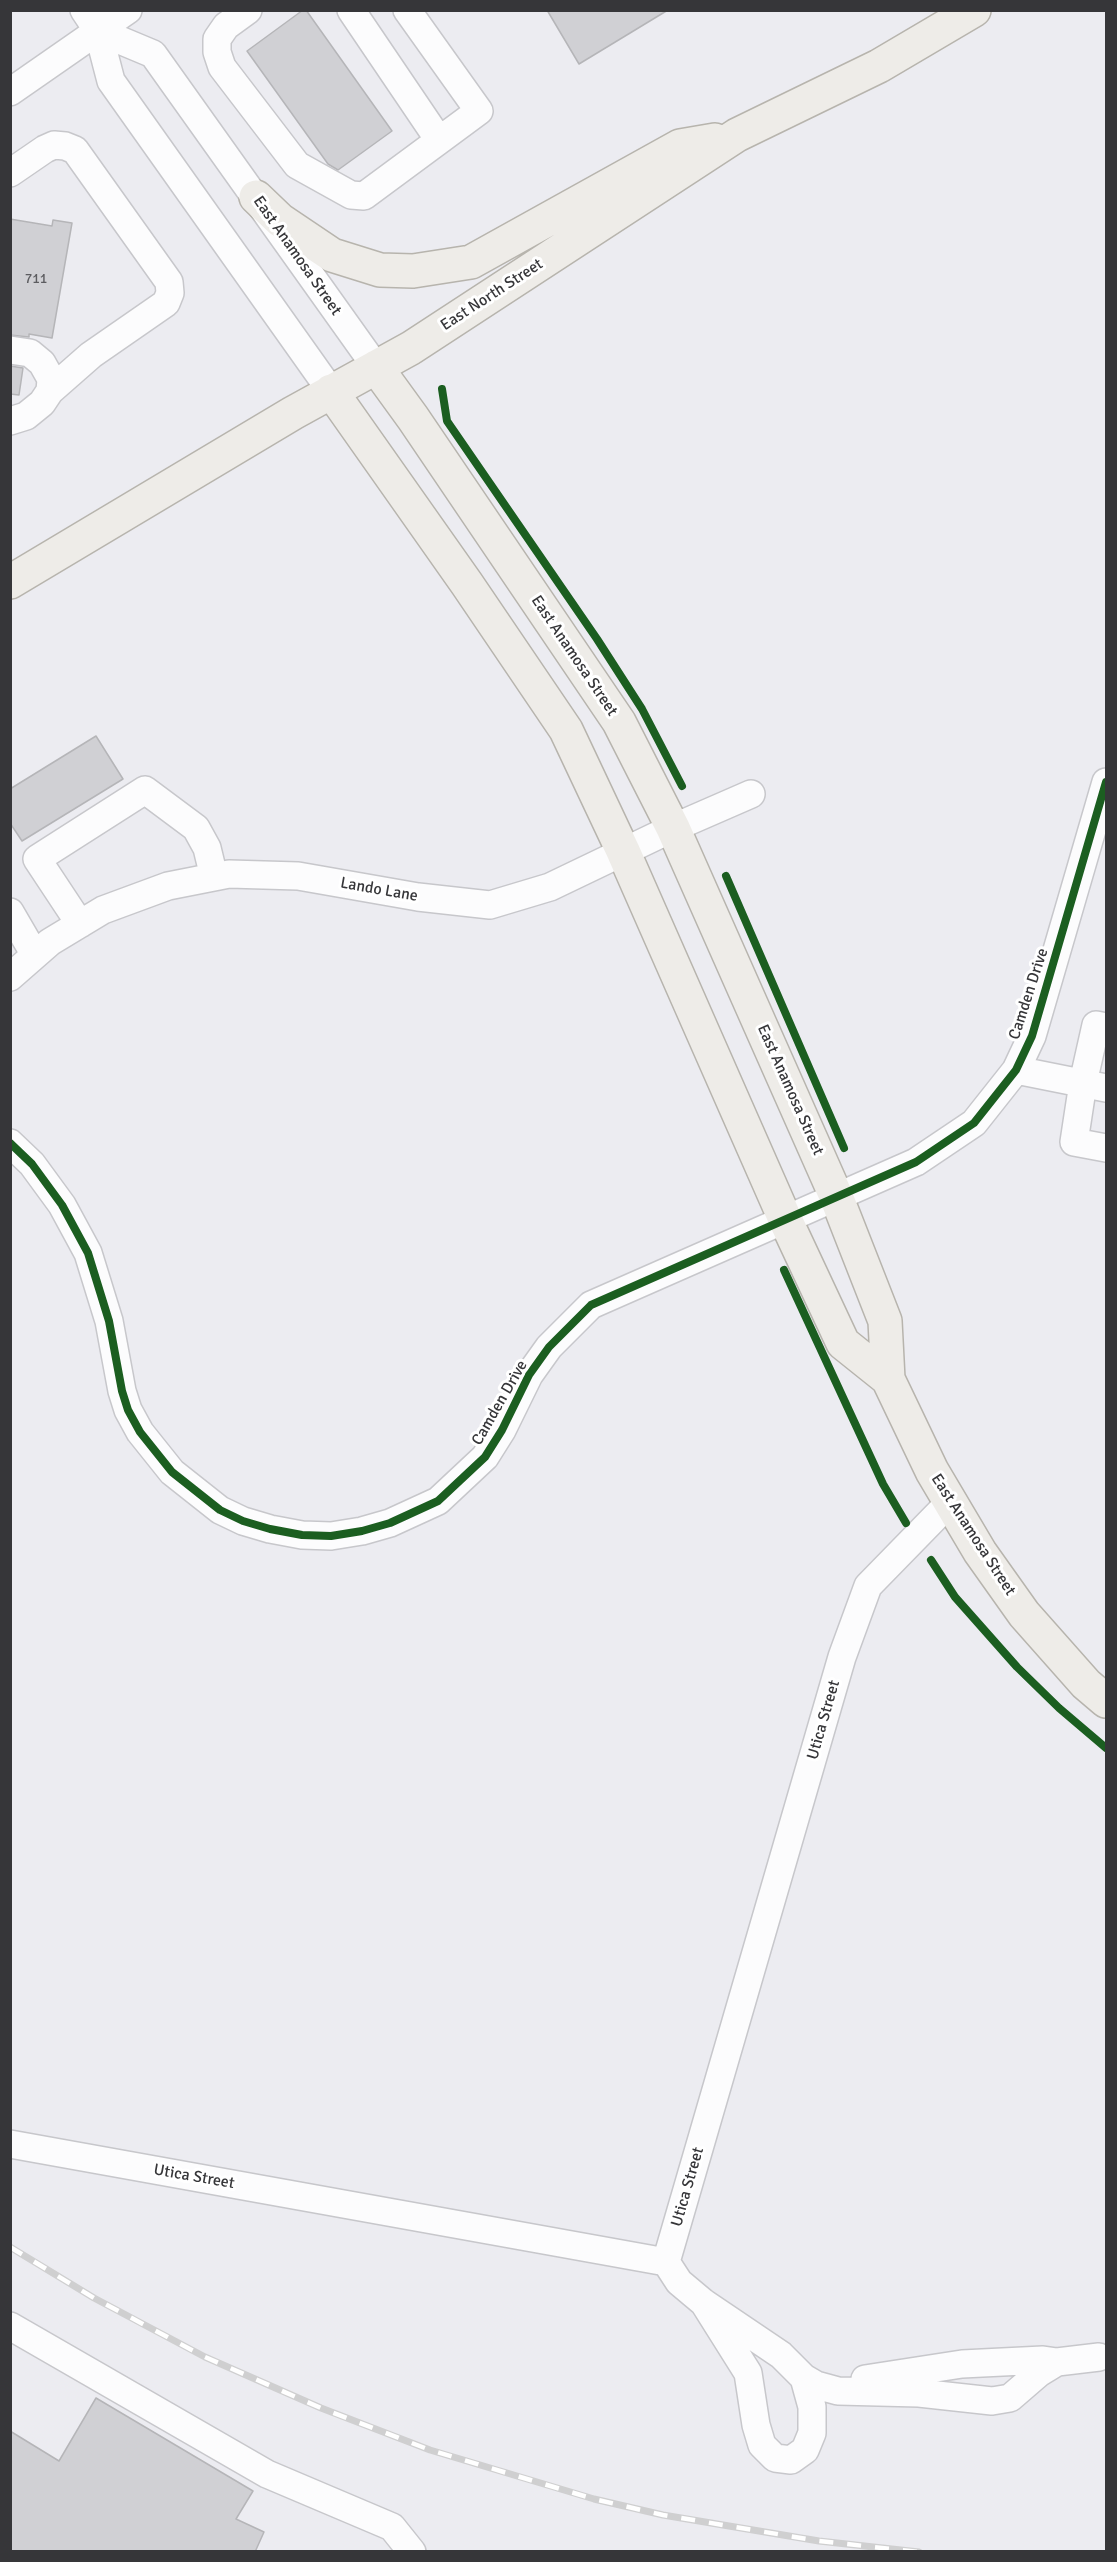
<!DOCTYPE html>
<html>
<head>
<meta charset="utf-8">
<style>
	body { margin:0 }
	#map { position:relative; width:1117px; height:2562px; overflow:hidden; background:#ececf1; font-family:Signika,sans-serif }
	canvas { display:block }
	.frame { position:absolute; inset:0; border:12px solid #363639; pointer-events:none }
</style>
</head>
<body>
<div id="map">
<canvas width="1117" height="2562"></canvas>
<div class="frame"></div>
</div>
<script>
const context = document.querySelector('canvas').getContext('2d');
context.lineJoin = 'round';
function fillPath(path, color) {
  context.fillStyle = color;
  context.fill(path, 'evenodd');
}
function toPath(rows) {
  const path = new Path2D();
  for (const r of rows) {
    path.moveTo(r[0], r[1]);
    for (let i = 2; i < r.length; i += 2) path.lineTo(r[i], r[i + 1]);
  }
  return path;
}
function trace(path, color, width, dash) {
  context.strokeStyle = color;
  context.lineWidth = width;
  context.lineCap = dash ? 'butt' : 'round';
  context.setLineDash(dash || []);
  context.stroke(path);
}
function label(font, color, halo, rows, align = 'center') {
  context.font = font + ' Signika,sans-serif';
  context.lineWidth = 6;
  context.setLineDash([]);
  context.textBaseline = 'middle';
  context.strokeStyle = halo;
  context.fillStyle = color;
  for (const [text, x, y, turn = 0] of rows) {
    context.save();
    context.translate(x, y);
    context.rotate((+turn || 0) * Math.PI / 180);
    context.textAlign = isNaN(turn) ? turn : align;
    if (halo) context.strokeText(text, 0, 0);
    context.fillText(text, 0, 0);
    context.restore();
  }
}
const building = toPath([
	[303,10,306,10,392,131,338,170,328,164,247,51,303,10],
	[547,10,668,10,579,64,547,10],
	[10,219,52,226,53,220,72,223,52,338,29,334,29,337,10,335,10,219],
	[10,366,23,368,19,395,10,394,10,366],
	[96,736,123,779,22,841,10,823,10,789,96,736],
	[96,2398,253,2491,236,2519,264,2532,255,2552,10,2552,10,2431,59,2461,96,2398]
]);
fillPath(building, '#d0d0d4');
trace(building, '#b5b5b8', 1.5);
const minor = toPath([
	[84,10,98,31,111,81,331,391],
	[248,10,226,26,217,39,217,52,222,67,297,165,351,195,364,196,479,111,407,10],
	[351,10,439,140],
	[98,31,153,54,376,367],
	[10,92,128,10],
	[10,173,45,149,54,145,65,146,75,150,169,282,170,293,166,303,91,355,50,391],
	[10,350,30,353,42,363,51,379,50,391,42,403,26,416,10,421],
	[10,912,35,955],
	[80,924,37,859,145,790,196,828,207,848,214,877],
	[10,977,50,942,103,910,168,886,229,874,298,876,418,897,490,905,550,887,673,828,751,794],
	[1106,1027,1096,1025,1083,1083,1074,1142,1106,1148],
	[1016,1070,1106,1088],
	[10,1143,32,1164,62,1205,88,1253,109,1321,122,1391,128,1410,140,1432,172,1472,220,1510,243,1521,270,1529,302,1535,331,1536,362,1531,390,1523,438,1501,485,1457,502,1430,529,1375,549,1347,591,1305,916,1162,974,1123,1016,1070,1032,1036,1106,782],
	[10,2144,666,2262,842,1657,868,1586,950,1502],
	[666,2262,679,2282,704,2303,781,2355,804,2378,812,2407,812,2433,805,2450,791,2460,775,2458,762,2445,756,2425,748,2373,704,2303],
	[10,2326,267,2474,392,2527,412,2552],
	[804,2378,816,2385,838,2391,919,2393,992,2401,1010,2398,1039,2373,1057,2362,1099,2357],
	[865,2379,962,2364,1043,2360,1057,2362]
]);
const major = toPath([
	[256,197,280,220,332,255,380,270,413,271,471,262,680,146,715,140],
	[376,367,413,418,619,722,673,828,836,1196,885,1321,888,1379,932,1471,980,1552,1024,1614,1086,1684,1106,1701],
	[331,391,467,584,566,730,623,851,785,1219,843,1343,888,1379],
	[10,582,293,413,411,348,737,135,879,66,974,10]
]);
trace(minor, '#c7c7cb', 30);
trace(major, '#b7b4ad', 36);
trace(minor, '#fcfcfd', 27);
trace(major, '#eeece8', 33);
const rail = toPath([
	[10,2247,94,2298,205,2357,321,2408,430,2450,594,2499,663,2515,819,2541,919,2552]
]);
trace(rail, '#cfcfd0', 7);
trace(rail, '#fff', 4.5, [14]);
trace(toPath([
	[442,389,447,421,597,639,642,709,682,786],
	[726,876,844,1148],
	[10,1143,32,1164,62,1205,88,1253,109,1321,122,1391,128,1410,140,1432,172,1472,220,1510,243,1521,270,1529,302,1535,331,1536,362,1531,390,1523,438,1501,485,1457,502,1430,529,1375,549,1347,591,1305,916,1162,974,1123,1016,1070,1032,1036,1106,782],
	[784,1270,883,1484,906,1523],
	[931,1560,955,1597,1017,1667,1059,1708,1106,1748]
]), '#1b5e20', 8);
label('14px', '#5c5c60', null, [
	["711",36,279]
]);
label('16px', '#363639', '#fff', [
	["East Anamosa Street",297,256,55],
	["East North Street",492,295,-33],
	["East Anamosa Street",574,656,56],
	["Lando Lane",379,890,10],
	["Camden Drive",1029,994,-72],
	["East Anamosa Street",790,1090,66],
	["Camden Drive",500,1403,-60],
	["East Anamosa Street",973,1535,57],
	["Utica Street",824,1720,-74],
	["Utica Street",194,2177,10],
	["Utica Street",688,2187,-74]
]);
</script>
</body>
</html>
